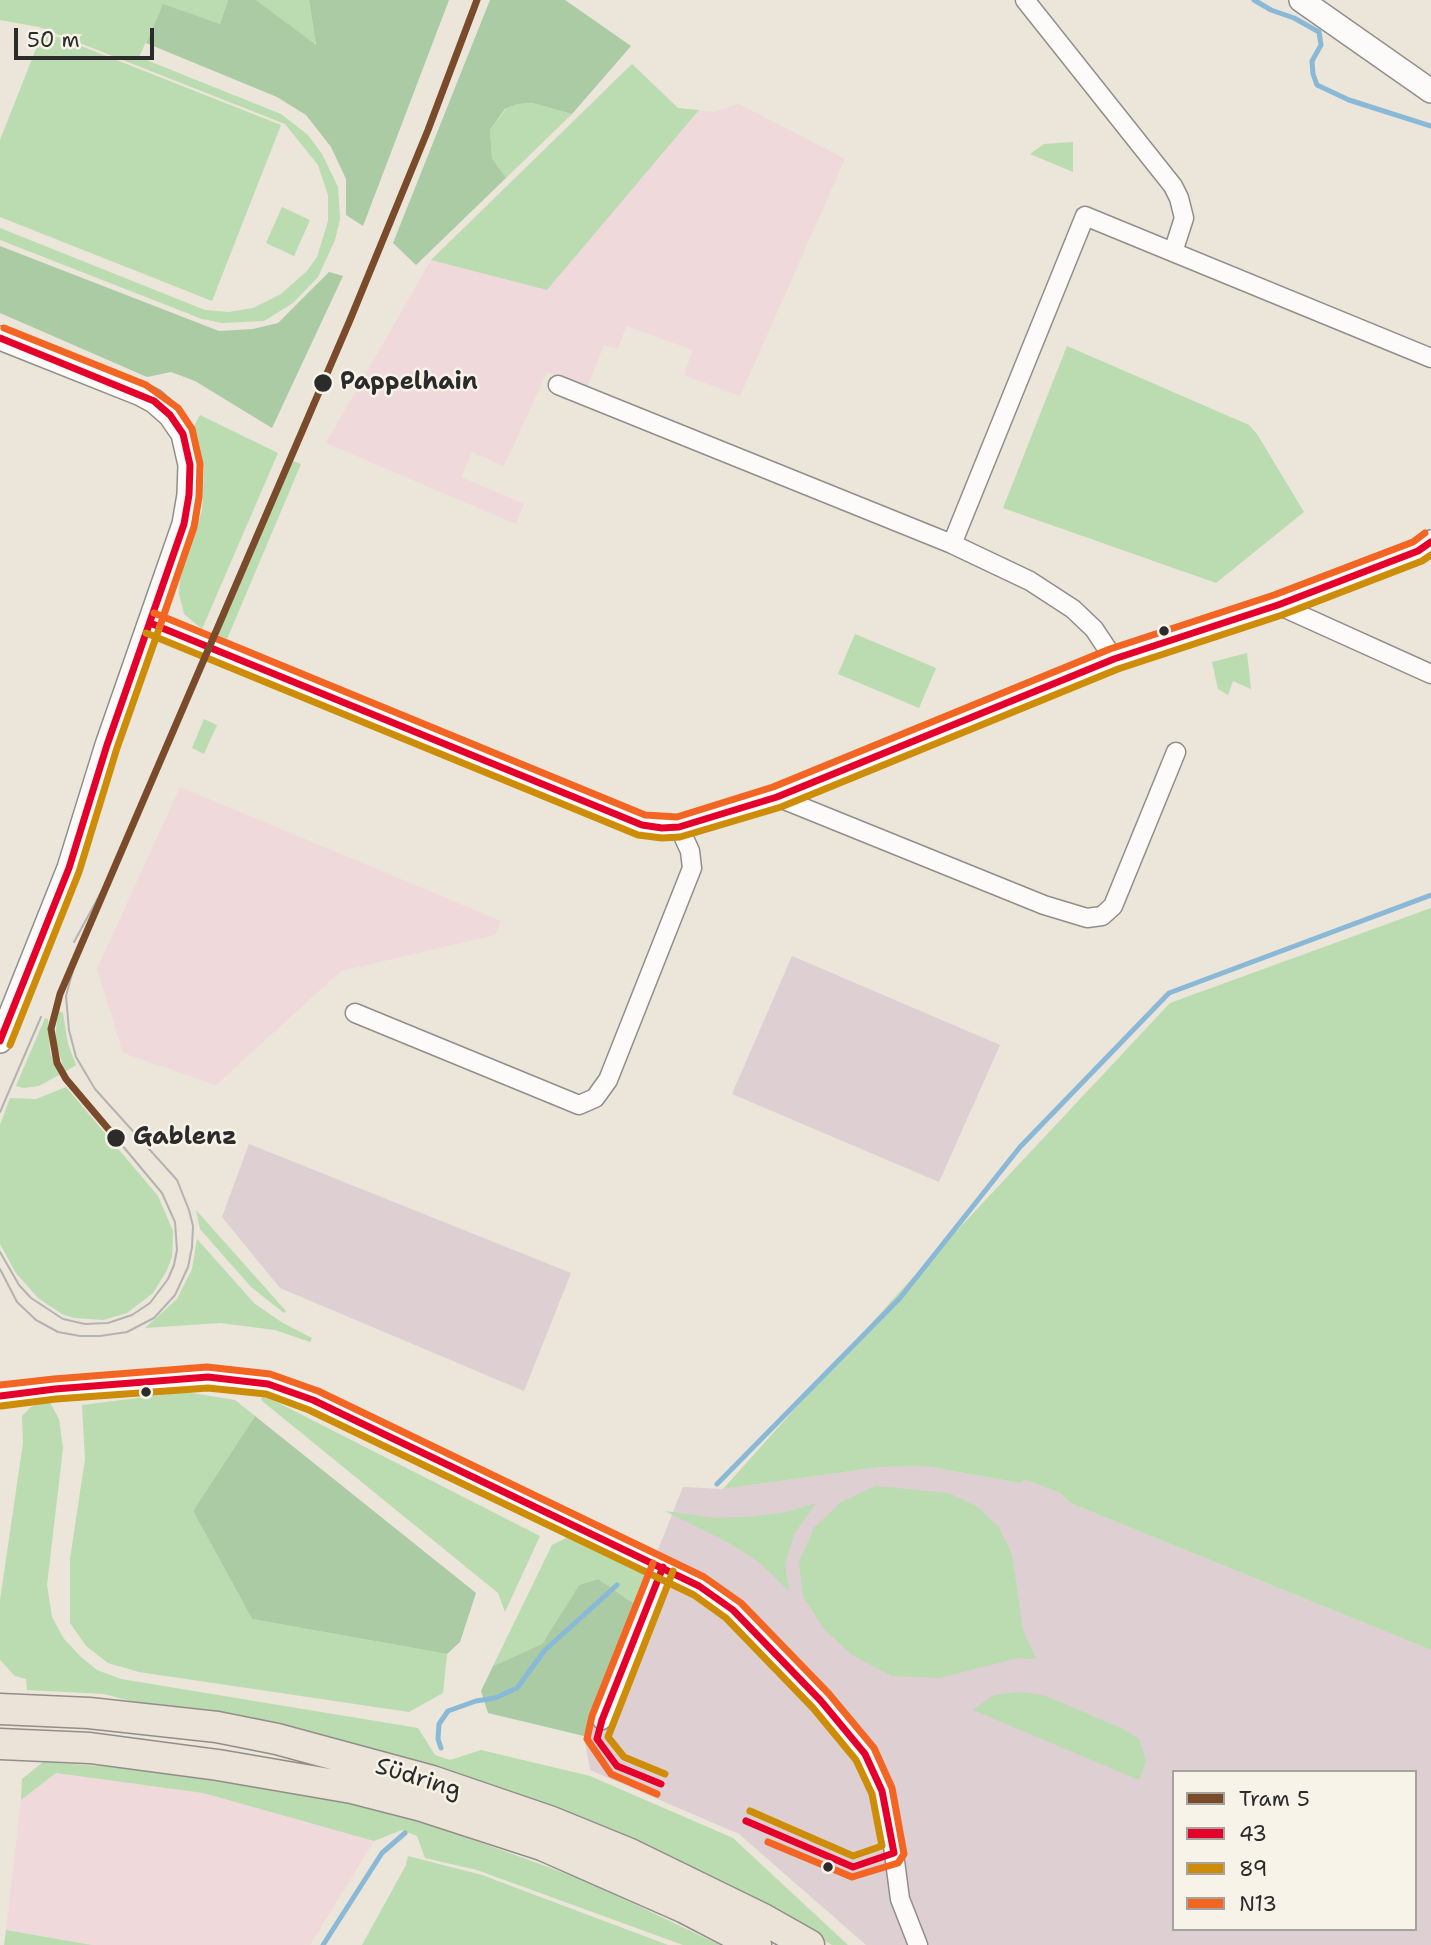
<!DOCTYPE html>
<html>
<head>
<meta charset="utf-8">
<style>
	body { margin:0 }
	#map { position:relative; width:1431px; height:1945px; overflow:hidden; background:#ebe5da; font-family:"Shantell Sans",sans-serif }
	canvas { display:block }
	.legend { position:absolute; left:1172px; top:1770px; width:245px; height:161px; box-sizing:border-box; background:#f7f3e8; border:2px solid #a5a39c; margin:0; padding:9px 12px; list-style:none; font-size:21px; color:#2b2b2b }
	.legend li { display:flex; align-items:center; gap:14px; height:35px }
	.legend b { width:35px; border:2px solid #a5a39c }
	.scale { position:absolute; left:14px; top:28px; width:140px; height:32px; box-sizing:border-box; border:4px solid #2b2b2b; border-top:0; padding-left:9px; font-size:21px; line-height:24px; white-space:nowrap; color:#2b2b2b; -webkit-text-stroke:5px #f7f3e8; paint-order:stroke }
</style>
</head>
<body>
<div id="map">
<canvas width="1431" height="1945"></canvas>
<ul class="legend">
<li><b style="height:9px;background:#7a4b2a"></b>Tram 5</li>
<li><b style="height:9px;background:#e4002b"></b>43</li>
<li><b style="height:9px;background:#ce8d09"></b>89</li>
<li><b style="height:9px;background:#f26522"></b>N13</li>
</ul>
<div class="scale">50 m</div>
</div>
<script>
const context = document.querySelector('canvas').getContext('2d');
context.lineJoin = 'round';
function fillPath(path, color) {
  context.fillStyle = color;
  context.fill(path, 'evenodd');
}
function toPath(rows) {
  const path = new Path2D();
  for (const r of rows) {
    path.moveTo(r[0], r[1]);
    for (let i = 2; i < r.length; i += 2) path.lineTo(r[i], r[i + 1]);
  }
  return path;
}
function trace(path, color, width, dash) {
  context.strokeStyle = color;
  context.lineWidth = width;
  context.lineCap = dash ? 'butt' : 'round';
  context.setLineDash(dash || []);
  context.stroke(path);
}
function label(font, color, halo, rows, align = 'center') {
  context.font = font + ' "Shantell Sans",sans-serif';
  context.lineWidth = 5;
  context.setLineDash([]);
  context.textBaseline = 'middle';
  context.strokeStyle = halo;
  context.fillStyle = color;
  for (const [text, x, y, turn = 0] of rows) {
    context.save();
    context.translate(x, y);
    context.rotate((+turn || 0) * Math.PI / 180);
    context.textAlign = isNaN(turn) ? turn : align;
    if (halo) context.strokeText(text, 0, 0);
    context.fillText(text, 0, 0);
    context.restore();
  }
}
fillPath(toPath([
	[632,64,678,108,713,112,739,104,845,159,740,396,684,375,693,350,626,326,618,349,604,345,587,387,547,372,504,466,472,452,461,477,524,504,516,524,326,443,431,260],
	[180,787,501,921,495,935,341,971,216,1085,123,1053,97,969],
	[56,1773,203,1793,374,1841,310,1945,92,1945,6,1930,21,1800]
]), '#f0d9da');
fillPath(toPath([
	[792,956,1000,1045,939,1182,732,1094],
	[249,1144,571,1273,524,1391,280,1288,222,1217],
	[925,1466,1020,1483,1026,1480,1060,1493,1070,1503,1431,1650,1431,1945,866,1945,739,1834,590,1770,584,1736,683,1487,723,1489,880,1467],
	[1174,1772,1415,1772,1415,1929,1174,1929]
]), '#ddcfd2');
fillPath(toPath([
	[0,0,228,0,220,24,163,5,139,57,281,114,308,135,322,154,338,187,340,219,335,240,318,277,293,303,264,321,222,323,202,319,0,240,0,228,205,310,229,312,253,308,281,294,307,271,317,257,328,221,328,195,318,165,285,124,39,27,0,20],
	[256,0,309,0,316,46],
	[43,31,281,125,212,301,0,217,0,140],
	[632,64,678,108,699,110,547,290,431,260],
	[532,103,572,114,506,178,492,158,490,130,506,109,518,104],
	[1073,142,1073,172,1030,154,1044,144],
	[282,207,310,220,294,256,266,243],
	[1067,346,1249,425,1257,434,1304,512,1216,583,1003,508],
	[200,415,278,453,202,629,184,614,179,594,180,578,202,510,204,468,193,428],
	[293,461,301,464,227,639,218,635],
	[855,634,936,668,919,708,838,674],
	[1247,653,1251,689,1233,681,1228,695,1218,689,1212,662],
	[204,719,217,725,204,754,192,748],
	[1431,908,1431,1650,1070,1503,1060,1493,1026,1480,1020,1483,925,1466,880,1467,723,1489,904,1287,1170,1003],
	[58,1011,63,1013,68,1044,76,1065,65,1072,55,1040],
	[45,1018,48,1019,50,1052,59,1075,39,1086,23,1088,16,1086],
	[66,1087,158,1196,173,1231,172,1257,166,1272,153,1293,127,1313,103,1320,74,1318,62,1314,38,1298,16,1273,0,1244,0,1125,10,1098,36,1099],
	[196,1210,286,1311,284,1313,251,1287,200,1229],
	[197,1239,255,1304,283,1323,312,1338,310,1342,275,1330,220,1323,145,1328,177,1299,192,1269],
	[186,1392,235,1400,255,1416,193,1511,252,1619,447,1654,443,1693,409,1712,139,1672,108,1663,86,1646,70,1623,70,1559,85,1459,82,1405],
	[263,1395,540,1536,505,1612,498,1593,261,1400],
	[49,1401,59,1419,63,1448,47,1585,52,1617,64,1639,81,1657,97,1670,121,1679,418,1728,435,1755,450,1760,481,1750,590,1776,733,1838,848,1945,832,1945,797,1925,165,1710,104,1694,27,1690,26,1679,15,1676,0,1660,0,1600,23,1443,22,1416,31,1407],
	[876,1486,948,1493,976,1506,998,1526,1012,1555,1023,1630,1036,1659,1018,1658,939,1678,892,1676,852,1655,823,1628,803,1596,799,1562,814,1528,841,1502],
	[816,1503,794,1534,785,1564,789,1591,759,1562,729,1543,665,1511,715,1518,749,1517,787,1512],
	[570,1536,649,1571,636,1605,598,1579,579,1585,542,1644,493,1666,552,1545],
	[1021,1692,1043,1695,1123,1729,1139,1739,1146,1761,1139,1780,973,1710,994,1695],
	[43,1762,114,1767,186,1775,350,1803,440,1828,584,1880,720,1945,683,1945,477,1870,425,1858,417,1836,402,1830,374,1841,203,1793,56,1773,21,1800,22,1779],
	[408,1856,482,1875,668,1945,362,1945,406,1865],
	[6,1930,92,1945,4,1945]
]), '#badcb0');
fillPath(toPath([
	[228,0,256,0,316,45,309,0,449,0,363,226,346,215,346,179,331,147,306,115,277,97,146,43,163,4,220,24],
	[490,0,565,0,631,46,572,114,532,103,518,104,505,109,490,130,492,158,506,178,416,265,393,243],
	[0,246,219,331,253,329,278,323,329,272,343,276,272,428,195,381,171,372,147,377,0,313],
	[255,1416,476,1593,460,1642,447,1654,252,1619,193,1511],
	[598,1579,636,1605,584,1736,488,1713,481,1691,493,1666,542,1644,579,1585]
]), '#aacba4');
trace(toPath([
	[1254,0,1271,10,1294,18,1319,32,1321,45,1312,61,1313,74,1317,85,1349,100,1431,126],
	[717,1484,900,1298,1020,1147,1169,993,1431,895],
	[441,1748,438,1739,439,1724,448,1711,476,1701,495,1698,517,1688,545,1650,617,1585],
	[323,1945,382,1853,405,1833]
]), '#8ab9d7', 5);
const minor = toPath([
	[1025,0,1173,186,1179,198,1184,218,1173,252],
	[558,385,952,544,1030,581,1073,609,1094,629,1114,659],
	[952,544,1085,216,1431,358],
	[1278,605,1431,674],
	[777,797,1044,905,1087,918,1102,916,1113,906,1176,752],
	[355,1013,579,1105,595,1098,608,1080,692,868,690,851,679,827],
	[0,1396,55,1389,208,1377,268,1384,313,1400,699,1586,733,1610,821,1701,865,1754,882,1791,893,1846,900,1899,918,1945],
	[602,1720,663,1567]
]);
const tertiary = toPath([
	[1301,0,1431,91],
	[0,338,141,394,154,401,170,415,183,434,190,465,189,495,184,524,107,745,69,868,0,1041],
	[150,623,642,825,662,828,679,827,777,797,1114,659,1278,605,1418,551,1431,542]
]);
const primary = toPath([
	[0,1709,89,1713,217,1727,277,1739,432,1781,549,1821,630,1854,763,1919,809,1945],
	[0,1744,90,1748,218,1765,352,1788,422,1806,542,1845,685,1908,756,1945]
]);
trace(minor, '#918e89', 21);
trace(tertiary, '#918e89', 26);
trace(primary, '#918e89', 33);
trace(minor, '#fcfbf9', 18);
trace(tertiary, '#fcfbf9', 23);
trace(primary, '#ebe3d8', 30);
trace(toPath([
	[74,942,117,863],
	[0,1112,41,1017],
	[0,1252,19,1285,31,1298,63,1319,85,1324,108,1323,132,1315,150,1303,168,1279,174,1265,177,1250,175,1222,162,1193,116,1138],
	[0,1269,17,1302,36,1320,58,1332,80,1336,100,1336,127,1332,154,1318,175,1295,188,1267,192,1247,193,1226,189,1210,177,1180,95,1089,76,1057,69,1030,66,996,78,952]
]), '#b4b3b1', 2);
trace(toPath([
	[0,338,154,401,170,415,183,434,190,465,189,495,184,524,107,745,69,868,0,1041],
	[150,623,642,825,662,828,679,827,777,797,1114,659,1278,605,1418,551,1431,542],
	[0,1396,55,1389,208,1377,268,1384,313,1400,699,1586,733,1610,821,1701,865,1754,882,1791,894,1853,853,1867,746,1821],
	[661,1784,617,1766,597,1739,602,1720,663,1567]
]), '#e4002b', 7);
trace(toPath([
	[146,633,638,835,662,838,680,837,781,807,1118,669,1282,615,1422,561,1431,555],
	[10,1045,79,872,117,748,160,626],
	[1,1406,56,1399,208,1388,266,1394,309,1410,694,1595,726,1618,813,1708,856,1760,872,1794,882,1846,853,1856,750,1811],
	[665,1774,624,1757,608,1737,673,1571]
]), '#ce8d09', 7);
trace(toPath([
	[4,328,146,385,178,408,192,429,200,464,199,497,194,527,160,626],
	[154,613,645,815,677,817,773,787,1110,649,1274,595,1413,542,1425,533],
	[0,1385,54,1379,207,1367,270,1374,318,1391,704,1577,741,1603,829,1694,874,1748,892,1788,904,1854,898,1863,852,1877,768,1842],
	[653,1563,592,1716,587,1739,611,1774,657,1794]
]), '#f26522', 7);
trace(toPath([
	[116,1138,66,1079,57,1063,51,1029,60,994,350,320,428,130,477,0]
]), '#7a4b2a', 7);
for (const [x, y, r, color] of [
	[323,383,10,"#2b2b2b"],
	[1164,631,6,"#2b2b2b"],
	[116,1138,10,"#2b2b2b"],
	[146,1392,6,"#2b2b2b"],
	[828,1867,6,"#2b2b2b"]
]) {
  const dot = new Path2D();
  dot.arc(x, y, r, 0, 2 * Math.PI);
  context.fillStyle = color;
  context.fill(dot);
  trace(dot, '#f7f3e8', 2.5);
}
label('bold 24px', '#2b2b2b', '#f7f3e8', [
	["Pappelhain",340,383],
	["Gablenz",133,1138]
], 'left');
label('24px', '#2b2b2b', '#f7f3e8', [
	["Südring",418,1779,17]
]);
</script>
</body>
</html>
